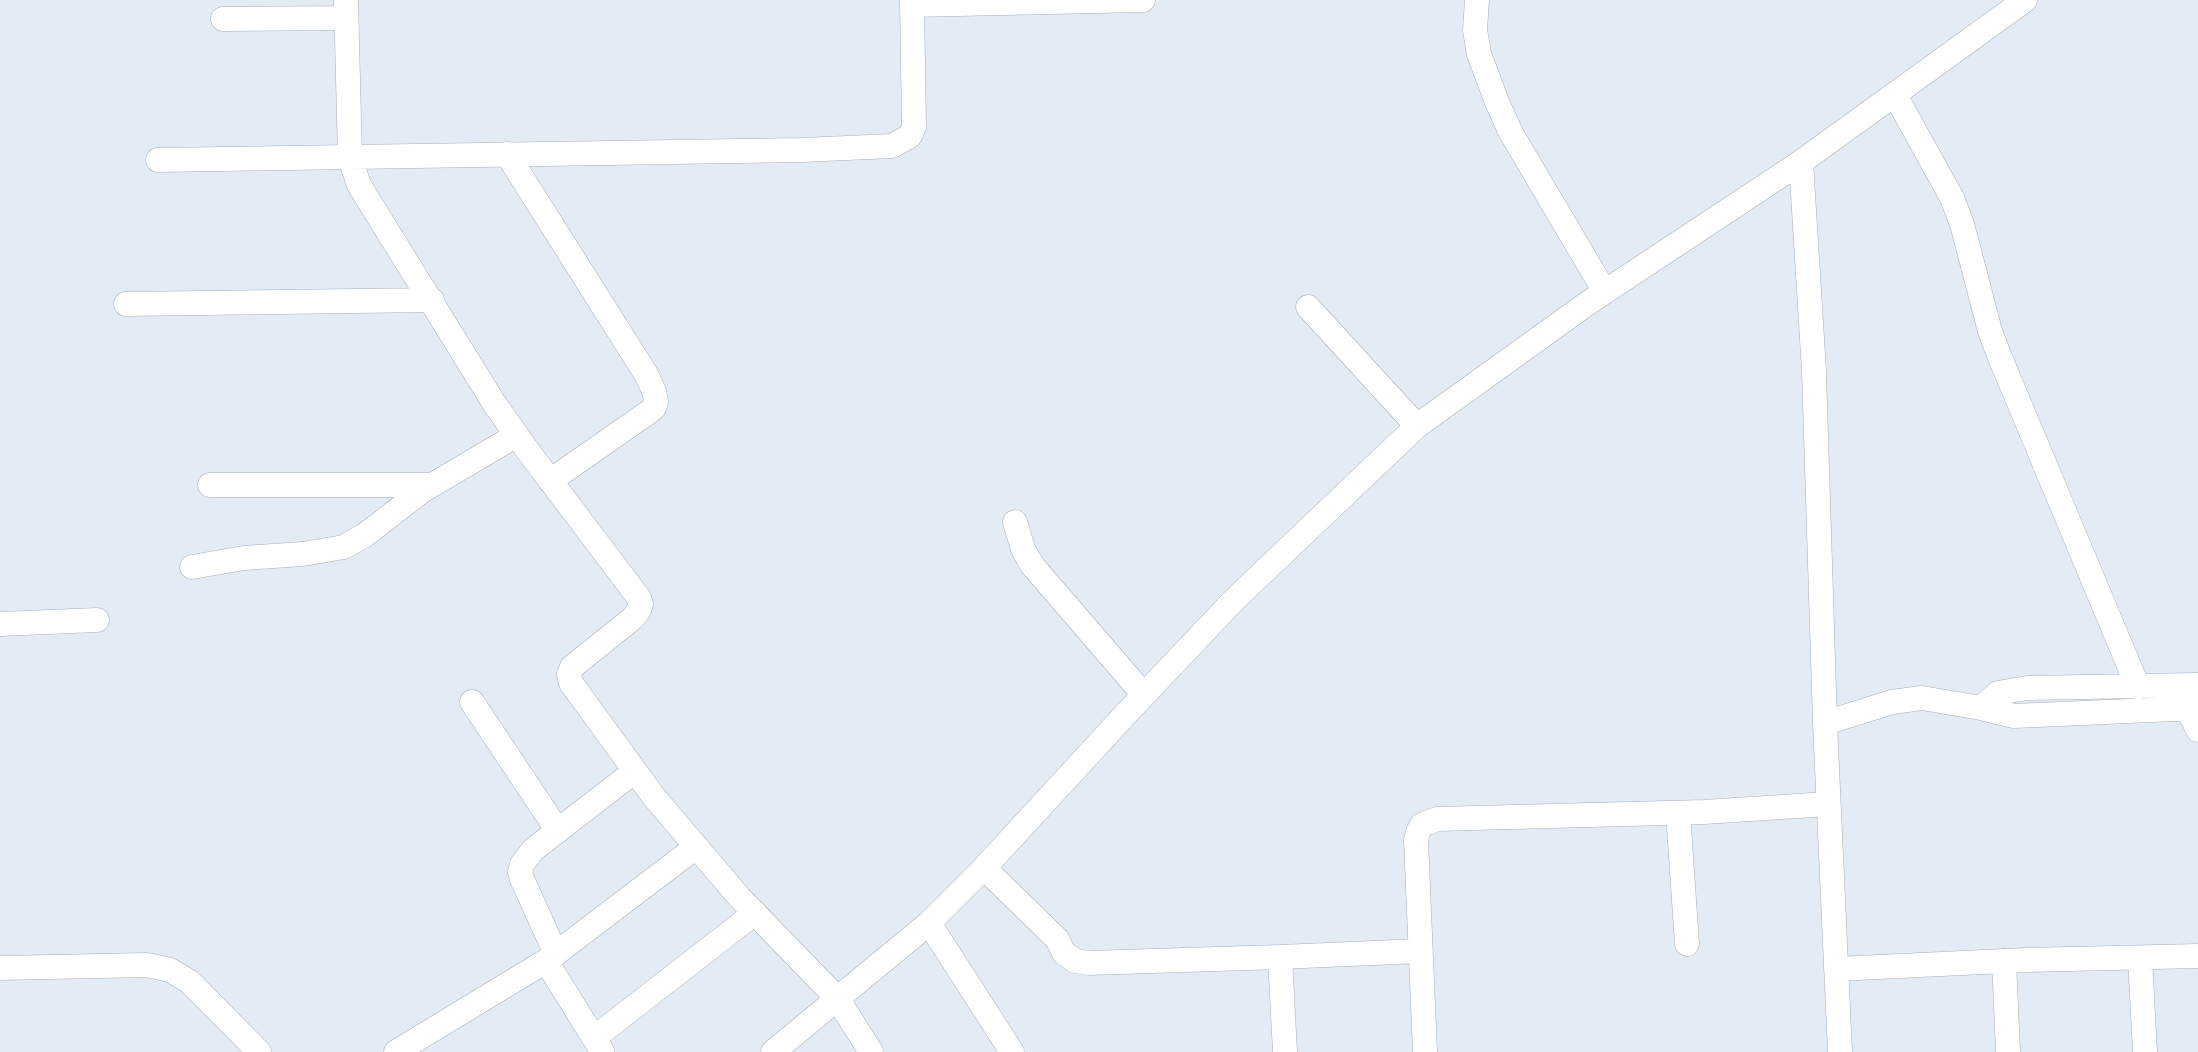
<!DOCTYPE html>
<html>
<head>
<meta charset="utf-8">
<style>
	body { margin:0 }
	canvas { display:block; background:#e3ecf5 }
</style>
</head>
<body>
<canvas width="2198" height="1052"></canvas>
<script>
const context = document.querySelector('canvas').getContext('2d');
context.lineJoin = 'round';
function toPath(rows) {
  const path = new Path2D();
  for (const r of rows) {
    path.moveTo(r[0], r[1]);
    for (let i = 2; i < r.length; i += 2) path.lineTo(r[i], r[i + 1]);
  }
  return path;
}
function trace(path, color, width, dash) {
  context.strokeStyle = color;
  context.lineWidth = width;
  context.lineCap = dash ? 'butt' : 'round';
  context.setLineDash(dash || []);
  context.stroke(path);
}
const minor = toPath([
	[346,0,350,158,359,185,494,403,525,447,639,598,641,604,639,610,633,618,572,667,569,674,571,683,654,797,740,898,837,998,871,1052],
	[1477,0,1475,30,1479,54,1497,102,1511,133,1605,292],
	[912,5,1143,0],
	[223,19,346,18],
	[1895,95,1952,198,1962,224,1990,331,1999,355,2138,687],
	[507,154,646,374,654,391,656,402,654,408,646,414,550,481],
	[158,160,802,150,892,146,910,136,914,127,912,0],
	[1801,162,1814,371,1825,723,1840,1052],
	[126,304,432,300],
	[1308,307,1417,426],
	[210,485,432,485],
	[1015,522,1023,549,1032,565,1144,695],
	[192,567,244,558,303,554,344,547,365,535,422,491,517,435],
	[0,624,97,620],
	[472,702,558,831],
	[1981,708,1998,693,2027,688,2198,685],
	[2188,709,2198,730],
	[1825,723,1892,702,1922,698,1981,708,2014,716,2198,708],
	[1678,813,1687,944],
	[984,868,1057,939,1064,953,1075,961,1089,963,1280,957,1420,951],
	[929,923,1012,1052],
	[556,954,522,879,520,872,522,864,534,849,635,771],
	[1280,957,1285,1052],
	[2140,958,2145,1052],
	[546,961,602,1051],
	[2004,961,2008,1052],
	[0,968,147,965,170,970,190,982,259,1052],
	[1836,969,2026,960,2198,956],
	[594,1038,755,913],
	[396,1052,546,961,696,847],
	[773,1052,929,923,984,868,1124,716,1235,599,1417,426,1588,303,1801,162,2025,0],
	[1425,1052,1416,840,1418,832,1422,825,1437,819,1704,812,1828,804]
]);
trace(minor, '#a5aeb7', 25);
trace(minor, '#fff', 24);
</script>
</body>
</html>
